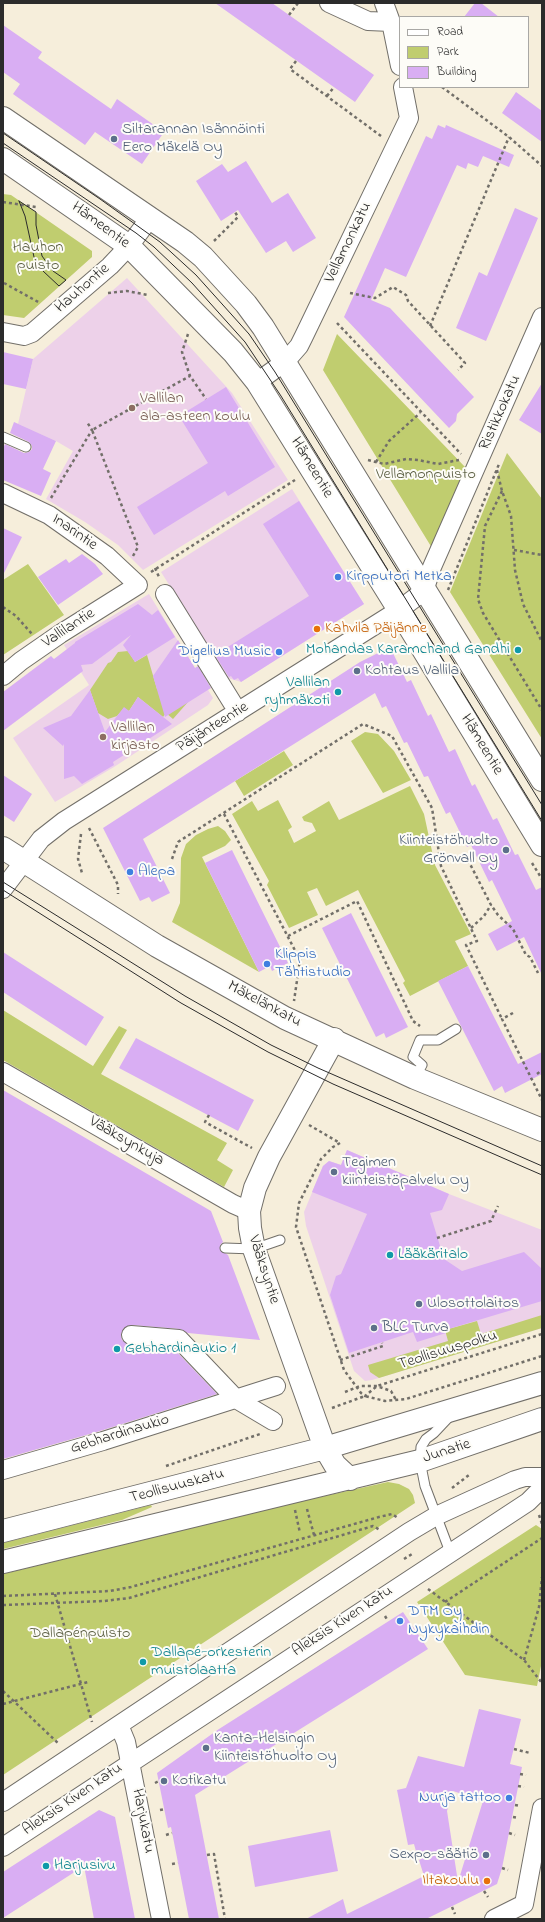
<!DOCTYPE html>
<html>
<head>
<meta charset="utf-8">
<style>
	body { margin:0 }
	#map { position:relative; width:545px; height:1922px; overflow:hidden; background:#f6eedb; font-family:"Indie Flower",sans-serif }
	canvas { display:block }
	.frame { position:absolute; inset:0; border:4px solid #2b2b2b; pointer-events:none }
	.legend { position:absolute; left:399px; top:16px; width:130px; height:72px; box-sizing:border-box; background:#fdfcf7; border:1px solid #a9a8a5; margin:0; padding:5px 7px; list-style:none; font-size:12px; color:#2b2b2b }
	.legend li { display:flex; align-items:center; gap:8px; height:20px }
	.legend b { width:20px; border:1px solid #a9a8a5 }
</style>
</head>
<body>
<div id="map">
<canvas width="545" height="1922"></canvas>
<div class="frame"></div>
<ul class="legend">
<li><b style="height:5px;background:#fff"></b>Road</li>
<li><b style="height:11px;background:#c0cd6f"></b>Park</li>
<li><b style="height:11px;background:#d9aef3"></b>Building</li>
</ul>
</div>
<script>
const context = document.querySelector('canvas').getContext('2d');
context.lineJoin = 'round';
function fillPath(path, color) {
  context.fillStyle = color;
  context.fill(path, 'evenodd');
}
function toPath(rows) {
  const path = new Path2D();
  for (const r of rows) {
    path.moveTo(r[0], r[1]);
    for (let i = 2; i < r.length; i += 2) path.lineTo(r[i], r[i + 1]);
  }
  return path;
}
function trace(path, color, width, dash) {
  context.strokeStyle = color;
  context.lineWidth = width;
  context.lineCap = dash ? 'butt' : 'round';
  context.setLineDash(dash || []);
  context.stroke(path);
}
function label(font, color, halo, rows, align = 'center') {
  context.font = font + ' "Indie Flower",sans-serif';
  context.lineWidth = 4;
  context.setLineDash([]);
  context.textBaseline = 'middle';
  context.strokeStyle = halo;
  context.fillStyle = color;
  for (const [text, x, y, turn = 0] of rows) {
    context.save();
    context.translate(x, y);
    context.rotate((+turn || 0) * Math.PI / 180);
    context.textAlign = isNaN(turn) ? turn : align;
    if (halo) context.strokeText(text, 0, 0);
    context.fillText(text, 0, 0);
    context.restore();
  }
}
fillPath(toPath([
	[127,278,232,393,288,480,143,570,118,545,85,522,46,499,73,451,56,441,18,424,33,359],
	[292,489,364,604,241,682,228,678,161,572],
	[149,594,213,698,208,705,114,767,55,802,13,738,89,685,64,645],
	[347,1150,449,1194,542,1230,542,1328,372,1380,365,1381,354,1371,306,1226,304,1212,323,1166,329,1161,341,1165]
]), '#edd1e9');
fillPath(toPath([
	[3,194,11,195,92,251,92,257,24,318,3,315],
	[337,334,466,468,432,548,323,370],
	[507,453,542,499,542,739,450,592],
	[28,564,64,615,3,655,3,580],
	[128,651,135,662,147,655,157,689,188,702,173,719,166,713,163,717,138,697,129,711,124,708,117,716,108,719,98,713,90,690,108,663,111,662,118,652],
	[365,732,378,734,394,751,411,780,383,793,351,741],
	[284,751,293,765,244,796,235,781],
	[410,786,424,814,435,865,471,934,455,941,468,966,410,996,403,983,405,981,358,890,326,906,317,888,307,892,318,915,289,928,267,885,269,881,232,814,252,801,258,811,278,800,292,827,288,830,294,843,316,831,312,823,304,821,302,817,329,801,339,820],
	[218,826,225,831,231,840,225,846,202,857,259,972,172,922,180,903,181,858,186,844,196,835,208,829],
	[3,1010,93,1066,119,1026,127,1030,101,1074,227,1143,217,1160,233,1170,224,1187,3,1060],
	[542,1315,542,1328,379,1378,370,1372,368,1365,448,1341,445,1330,477,1321,481,1334],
	[388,1482,399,1484,409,1489,413,1495,415,1503,3,1775,3,1574,311,1499],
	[151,1505,152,1507,122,1520,3,1549,3,1543],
	[536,1525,542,1529,542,1661,537,1686,465,1675,417,1602]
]), '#c0cd6f');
fillPath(toPath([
	[215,3,272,3,374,75,355,102],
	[475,3,481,3,499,17,464,17],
	[3,25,42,52,38,58,111,109,117,99,164,132,142,164,95,132,85,145,13,94,20,84,3,72],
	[516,92,542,111,542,142,502,113],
	[438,125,445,128,446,125,514,155,509,167,483,156,478,167,468,163,466,169,457,165,406,277,385,268,371,300,390,308,474,397,457,414,456,421,449,428,344,317,426,136,432,139],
	[246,161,272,203,288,193,316,238,293,252,286,241,266,253,238,210,221,221,196,181,222,164,228,172],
	[515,208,538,218,486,341,456,328,479,272,487,276],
	[3,352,33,359,26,389,3,384],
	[542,383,542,434,519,420],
	[226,387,275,467,228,496,225,491,154,535,137,507,208,463,179,416],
	[14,422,56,441,43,469,51,473,41,496,3,480,3,449,5,444,24,453,29,452,32,449,32,446,29,442,10,433],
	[299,501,364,604,241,682,238,678,234,680,231,676,229,677,215,655,309,596,263,524],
	[3,528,22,537,3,575],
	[82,554,95,564,103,574,58,605,38,577,66,559,69,563],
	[138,604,152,615,158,610,175,637,135,662,123,645,131,635,92,664,81,665,83,671,3,731,3,692,51,656,54,659,75,643,75,642],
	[178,640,195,668,198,666,211,688,165,717,153,676],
	[390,647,407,682,411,680,428,716,431,714,449,752,455,749,472,786,475,784,493,820,497,818,515,855,518,854,536,890,542,887,542,975,524,937,497,951,488,934,512,921,492,880,489,882,471,845,467,847,450,812,446,814,428,776,424,777,407,742,404,743,386,706,382,708,375,693,143,839,170,893,152,902,149,897,140,901,103,828,360,662],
	[90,690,105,732,124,707,129,711,138,697,172,724,113,762,114,765,82,784,74,776,64,779,64,744,63,746,43,728,71,716],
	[3,775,32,794,14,822,3,815],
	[232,850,288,963,272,971,270,966,259,972,205,863],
	[351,913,408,1027,386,1038,384,1033,376,1037,322,928],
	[3,952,104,1017,86,1046,3,992],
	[468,966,518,1064,542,1052,542,1074,505,1093,502,1086,494,1091,438,981],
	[136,1038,254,1100,238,1131,119,1068],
	[3,1090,211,1211,223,1242,220,1245,220,1250,228,1255,260,1340,188,1333,180,1329,132,1325,123,1329,121,1335,122,1340,130,1345,174,1349,217,1394,100,1431,3,1459],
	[347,1150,449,1194,442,1210,430,1213,444,1259,462,1271,524,1252,542,1269,542,1301,445,1330,446,1333,417,1342,413,1332,349,1353,330,1295,336,1276,341,1274,367,1214,312,1192,323,1166,329,1161,341,1165],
	[403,1612,428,1649,195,1795,219,1919,189,1919,171,1827,168,1828,157,1773,219,1729],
	[479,1709,521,1719,510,1764,522,1767,502,1868,497,1884,426,1919,306,1919,343,1899,347,1914,424,1876,419,1860,435,1852,417,1855,414,1844,408,1845,397,1790,406,1788,418,1756,464,1767],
	[453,1791,483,1801,458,1882,447,1811],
	[99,1810,115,1817,135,1919,94,1919,84,1866,3,1918,3,1872],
	[330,1830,338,1871,255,1887,248,1846]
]), '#d9aef3');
const lane = toPath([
	[3,437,26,447],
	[415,1078,422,1065,413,1057,420,1040,438,1040,456,1029],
	[225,1248,254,1249,280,1240],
	[450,1416,434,1433,426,1439,421,1447,420,1461,425,1486,450,1552]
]);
const street = toPath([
	[329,3,368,21,391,22],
	[384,3,391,22,400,66],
	[3,332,24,336,32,333,110,266,129,246,150,218],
	[257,382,285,362,299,346,304,336,409,118,403,87],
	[3,493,49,515,107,556,138,585,60,634,21,661,3,676],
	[165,594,238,712],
	[3,889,41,839,64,821,399,610,424,591,432,567,542,317],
	[3,1072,233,1204,249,1211],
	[131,1335,179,1339,236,1399,273,1421],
	[3,1470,103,1441,276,1386],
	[119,1725,126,1742,161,1919],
	[3,1802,409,1532,436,1516,515,1480,525,1477,542,1477],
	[3,1847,528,1502,542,1488],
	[494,1919,524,1904,542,1808]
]);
const secondary = toPath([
	[3,118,185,242,203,257,246,304,263,327,542,780],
	[3,159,129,246,233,352,257,382,399,610,542,845]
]);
const primary = toPath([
	[3,848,157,946,285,1018,415,1078,542,1130],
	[334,1039,269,1157,255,1188,249,1211,250,1228,254,1249,325,1448,335,1465,350,1479],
	[3,1531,325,1448,542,1383],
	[3,1562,420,1461,542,1419]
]);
trace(lane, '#726f69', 11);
trace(street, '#726f69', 20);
trace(secondary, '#726f69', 24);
trace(primary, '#726f69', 24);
trace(toPath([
	[289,15,298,3],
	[296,61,290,69,381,136],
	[442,87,509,137,542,166],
	[327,96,334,87],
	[3,202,36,207],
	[214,241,238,217,235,212],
	[4,283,40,303],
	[108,293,127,291,148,295],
	[350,293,375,298,393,287,406,295,408,301,465,363,458,370],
	[337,323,461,454],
	[430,326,509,137],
	[188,334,182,352,190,376,206,399],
	[368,460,384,464,406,459,418,460,438,464,459,460],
	[376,462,389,441,420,413],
	[497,470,502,491,511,516,515,570,523,604,542,642],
	[502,491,485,526,478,599,483,613,542,710],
	[51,498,92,430,87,422],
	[514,550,542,555],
	[133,556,138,547,92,430,190,376],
	[155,568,159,577],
	[151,572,295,480],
	[448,590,499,464],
	[3,607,16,616,32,634],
	[224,814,300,960,294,1001],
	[89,828,118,885,118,894],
	[81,834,78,859,82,873],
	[172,859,178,842,363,724,392,736,432,808,441,866,477,941,466,945,502,1019],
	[468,860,491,905,498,915,513,929,526,955,530,957,538,973],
	[532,863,542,879],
	[471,928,484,916,491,905],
	[288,936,357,901,413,1021,420,1026],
	[513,1013,502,1019,542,1100],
	[537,1074,542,1070],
	[209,1115,205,1122,252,1148],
	[309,1125,340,1143],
	[340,1143,333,1147,321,1159,299,1203,296,1227,344,1370,361,1393,365,1396,377,1386,542,1334],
	[437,1238,491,1221,498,1206],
	[340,1360,383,1346,382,1343],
	[345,1392,360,1386,377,1386,391,1391,396,1400],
	[332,1408,365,1396,385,1401,406,1399,542,1356],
	[166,1466,260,1434],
	[452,1488,469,1475],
	[307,1509,314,1535],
	[295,1510,300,1533],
	[539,1515,542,1524],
	[404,1559,412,1554],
	[428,1589,524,1660,542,1683],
	[55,1594,92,1722],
	[3,1596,110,1591,131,1587,379,1517,392,1514,398,1518],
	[445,1602,542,1538],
	[3,1605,104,1601,129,1598,373,1526,380,1530],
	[385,1616,388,1621],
	[524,1660,539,1607,542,1577],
	[3,1691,59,1744],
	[3,1704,88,1682],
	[514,1749,530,1753],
	[520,1774,526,1775],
	[155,1783,159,1781],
	[518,1786,524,1787],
	[515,1805,520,1806],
	[160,1810,165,1809],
	[513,1817,518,1818],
	[509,1833,515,1835],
	[166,1835,172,1833],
	[207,1855,214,1854,225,1919],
	[172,1864,178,1863],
	[502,1868,508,1870],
	[484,1891,488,1897],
	[452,1907,455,1914]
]), '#726f69', 2.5, [3, 3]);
trace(lane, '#fff', 9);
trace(street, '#fff', 18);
trace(secondary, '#fff', 22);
trace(primary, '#fff', 22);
trace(toPath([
	[3,133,100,199,160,242,196,275,249,334,275,372,542,805],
	[3,143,136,233,154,247,192,283,245,342,281,396,542,821],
	[19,201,36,212,36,225,42,256,53,271,66,280,59,286,43,271,34,257,25,216,19,201],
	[3,882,185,996,271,1045,318,1068,542,1166],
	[3,890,181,1003,268,1052,333,1084,542,1175]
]), '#2b2b2b', 1);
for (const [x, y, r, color] of [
	[114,139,4,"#5c6f8a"],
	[132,408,4,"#8d6e63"],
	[338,577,4,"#3f7fe0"],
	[317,629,4,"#e8710a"],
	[518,650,4,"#0f9aa8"],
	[279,652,4,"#3f7fe0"],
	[357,671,4,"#5c6f8a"],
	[338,692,4,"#0f9aa8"],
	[103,737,4,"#8d6e63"],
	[506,850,4,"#5c6f8a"],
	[130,872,4,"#3f7fe0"],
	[267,964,4,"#3f7fe0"],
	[334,1172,4,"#5c6f8a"],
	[390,1255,4,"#0f9aa8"],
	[419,1304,4,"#5c6f8a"],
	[374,1328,4,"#5c6f8a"],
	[117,1349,4,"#0f9aa8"],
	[400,1621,4,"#3f7fe0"],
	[143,1662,4,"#0f9aa8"],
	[206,1748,4,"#5c6f8a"],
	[164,1781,4,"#5c6f8a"],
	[509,1798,4,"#3f7fe0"],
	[486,1855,4,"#5c6f8a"],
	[46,1866,4,"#0f9aa8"],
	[487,1881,4,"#e8710a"]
]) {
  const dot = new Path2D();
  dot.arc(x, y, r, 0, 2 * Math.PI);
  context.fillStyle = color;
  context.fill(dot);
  trace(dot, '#fdfcf7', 1.5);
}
label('16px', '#4e5e75', '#fdfcf7', [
	["Siltarannan Isännöinti",122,130],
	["Eero Mäkelä Oy",122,148],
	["Kohtaus Vallila",365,671],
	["Kiinteistöhuolto",498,841,"right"],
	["Grönvall Oy",498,859,"right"],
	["Tegimen",342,1163],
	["kiinteistöpalvelu Oy",342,1181],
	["Ulosottolaitos",427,1304],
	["BLC Turva",382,1328],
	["Kanta-Helsingin",214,1739],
	["Kiinteistöhuolto Oy",214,1757],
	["Kotikatu",172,1781],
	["Sexpo-säätiö",478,1855,"right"]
], 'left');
label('16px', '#2b2b2b', '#fdfcf7', [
	["Hämeentie",100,226,36],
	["Vellamonkatu",349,243,-64],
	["Hauhontie",83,289,-41],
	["Ristikkokatu",501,413,-66],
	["Hämeentie",311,468,59],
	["Inarintie",74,533,35],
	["Vallilantie",69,629,-33],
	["Päijänteentie",213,728,-32],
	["Hämeentie",481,745,59],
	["Mäkelänkatu",264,1005,28],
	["Vääksynkuja",126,1142,30],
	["Vääksyntie",263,1270,72],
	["Teollisuuspolku",448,1351,-17],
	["Gebhardinaukio",120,1435,-17],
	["Junatie",447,1452,-18],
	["Teollisuuskatu",177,1487,-15],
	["Aleksis Kiven katu",343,1622,-33],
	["Aleksis Kiven katu",73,1800,-34],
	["Harjukatu",142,1821,79]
]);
label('16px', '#585c3f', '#fdfcf7', [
	["Hauhon",38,248],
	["puisto",38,266],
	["Vellamonpuisto",426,475],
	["Dallapénpuisto",80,1634]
]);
label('16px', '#785e54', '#fdfcf7', [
	["Vallilan",140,399],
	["ala-asteen koulu",140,417],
	["Vallilan",111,728],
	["kirjasto",111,746]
], 'left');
label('16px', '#366cbe', '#fdfcf7', [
	["Kirpputori Metka",346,577],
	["Digelius Music",271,652,"right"],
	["Alepa",138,872],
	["Klippis",275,955],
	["Tähtistudio",275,973],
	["DTM Oy",408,1612],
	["Nykykaihdin",408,1630],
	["Nurja tattoo",501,1798,"right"]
], 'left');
label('16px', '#c56008', '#fdfcf7', [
	["Kahvila Päijänne",325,629],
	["Iltakoulu",479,1881,"right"]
], 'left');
label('16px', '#0d838f', '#fdfcf7', [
	["Mohandas Karamchand Gandhi",510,650,"right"],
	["Vallilan",330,683,"right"],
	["ryhmäkoti",330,701,"right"],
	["Lääkäritalo",398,1255],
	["Gebhardinaukio 1",125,1349],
	["Dallapé-orkesterin",151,1653],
	["muistolaatta",151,1671],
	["Harjusivu",54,1866]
], 'left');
</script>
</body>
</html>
